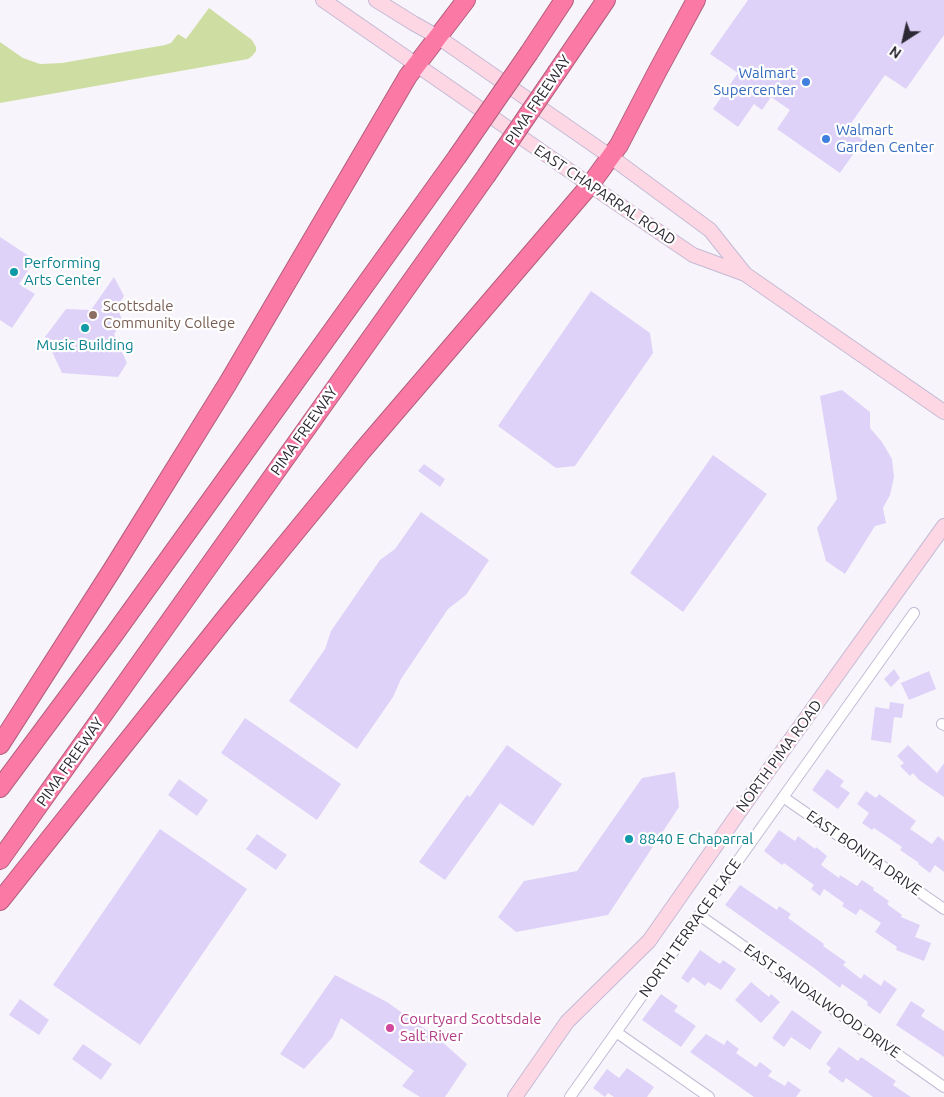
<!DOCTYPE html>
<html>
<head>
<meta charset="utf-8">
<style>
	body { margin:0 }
	#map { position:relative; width:944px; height:1097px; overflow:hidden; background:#f7f5fb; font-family:Ubuntu,sans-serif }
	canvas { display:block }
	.north { position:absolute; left:879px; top:15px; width:50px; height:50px; -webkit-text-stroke:4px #fff; paint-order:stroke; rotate:215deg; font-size:14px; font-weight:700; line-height:20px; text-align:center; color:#2d2934 }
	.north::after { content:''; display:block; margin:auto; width:18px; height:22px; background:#2d2934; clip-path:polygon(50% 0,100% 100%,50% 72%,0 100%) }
</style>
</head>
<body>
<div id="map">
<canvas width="944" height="1097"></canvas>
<div class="north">N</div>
</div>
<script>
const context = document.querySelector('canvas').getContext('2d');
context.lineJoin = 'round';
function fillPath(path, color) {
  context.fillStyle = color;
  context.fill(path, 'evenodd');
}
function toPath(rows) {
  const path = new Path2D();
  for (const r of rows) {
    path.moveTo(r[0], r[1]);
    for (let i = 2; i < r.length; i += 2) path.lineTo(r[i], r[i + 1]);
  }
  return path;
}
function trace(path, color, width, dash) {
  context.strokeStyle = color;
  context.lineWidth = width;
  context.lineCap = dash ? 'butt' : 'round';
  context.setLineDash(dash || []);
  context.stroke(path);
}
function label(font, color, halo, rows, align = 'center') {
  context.font = font + ' Ubuntu,sans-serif';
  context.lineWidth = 4.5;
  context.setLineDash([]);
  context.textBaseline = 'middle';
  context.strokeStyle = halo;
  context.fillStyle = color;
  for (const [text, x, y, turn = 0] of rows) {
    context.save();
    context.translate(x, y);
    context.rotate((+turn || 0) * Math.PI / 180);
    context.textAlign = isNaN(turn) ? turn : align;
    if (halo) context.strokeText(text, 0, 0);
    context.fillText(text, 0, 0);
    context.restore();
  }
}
fillPath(toPath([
	[209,8,252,40,256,47,256,51,252,56,248,59,0,103,0,42,23,58,40,64,62,63,165,45,171,43,178,34,186,39]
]), '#cedea2');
fillPath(toPath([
	[748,0,944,0,944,35,906,89,885,75,847,129,863,140,840,173,777,129,790,110,771,97,762,110,754,104,738,127,713,109,738,73,710,54],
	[0,237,35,260,19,284,35,294,12,328,0,320],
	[114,277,124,296,117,307,123,322,114,334,127,363,118,377,62,373,45,337,66,309,91,310],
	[591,291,650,333,653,353,575,466,556,468,498,426],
	[842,390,870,412,870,428,882,442,892,459,894,477,890,495,883,508,886,523,875,526,845,574,826,561,817,528,837,499,820,396],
	[713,455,767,494,683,612,630,573],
	[424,464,445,479,440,487,418,471],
	[421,512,489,560,466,595,448,609,401,679,393,697,357,749,289,701,325,649,331,631,380,560,395,549],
	[894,669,900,678,891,687,884,679],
	[929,671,936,689,909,700,901,683],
	[890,702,904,704,902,718,894,717,891,743,871,740,875,707,889,709],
	[245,718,341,784,317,820,221,753],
	[507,745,562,784,533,826,500,803,445,880,419,862,467,795,470,797],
	[908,745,937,773,944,763,944,797,919,780,913,773,910,776,900,766,904,763,897,756],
	[827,769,844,781,840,786,850,793,838,809,812,790],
	[675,772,679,807,608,915,516,932,498,917,524,881,577,871,642,778],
	[179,779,208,800,197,816,168,795],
	[866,791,876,798,879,794,916,821,910,829,932,844,938,836,944,841,944,872,935,865,930,873,918,864,919,863,900,850,902,847,874,828,872,830,862,823,869,813,857,804],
	[160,829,247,889,140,1045,53,985],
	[779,830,795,841,798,836,815,849,816,847,827,856,821,865,839,878,840,875,857,886,862,880,874,888,873,890,889,901,887,904,902,915,901,917,920,925,915,937,931,943,924,961,896,950,897,947,875,932,881,923,860,909,856,915,842,906,844,903,824,889,820,896,811,889,814,885,784,863,782,865,764,851],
	[257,834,287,855,276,870,246,849],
	[740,885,777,910,779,906,791,914,788,918,824,944,823,946,846,962,843,965,861,979,864,974,881,986,884,980,897,989,880,1014,867,1005,868,1002,842,984,840,988,814,968,725,905],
	[700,950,720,964,723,960,736,969,721,990,708,982,705,986,693,977,688,983,681,978],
	[335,975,387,1002,439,1039,467,1064,445,1097,420,1097,402,1086,414,1071,341,1018,332,1038,304,1069,280,1054],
	[751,982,769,997,771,994,780,1002,761,1023,735,1000],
	[661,994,678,1006,674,1011,696,1026,681,1047,642,1020],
	[20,999,49,1020,39,1035,9,1015],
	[911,1001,925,1010,921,1016,944,1031,944,1057,896,1025],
	[792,1010,822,1032,810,1050,791,1037,784,1047,772,1038],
	[706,1034,724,1045,727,1040,739,1049,736,1053,756,1067,760,1062,772,1071,768,1076,785,1086,788,1081,801,1090,796,1097,754,1097,690,1052],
	[83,1044,112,1064,101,1080,72,1059],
	[839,1047,858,1061,861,1057,896,1081,893,1085,911,1097,873,1097,846,1078,843,1083,828,1072,831,1068,826,1064],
	[627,1068,654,1087,647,1097,614,1097,608,1093,605,1097,593,1088,607,1069,619,1078]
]), '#dfd2f8');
const street = toPath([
	[942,724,944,725],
	[783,797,944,909],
	[699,915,944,1087],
	[616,1032,709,1097],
	[570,1097,914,613]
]);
const secondary = toPath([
	[323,0,590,185,693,255,745,274,944,412],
	[376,0,413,23,438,37,611,157,710,230,745,274],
	[515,1097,567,1022,649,941,761,781,944,526]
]);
const highway = toPath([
	[529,53,564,0],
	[557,72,606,0],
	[0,745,112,570,228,383,408,76,466,0],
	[0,788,113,636,457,157],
	[0,860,486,176],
	[0,901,226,617,362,451,590,185,619,145,657,72,696,0]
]);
trace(street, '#c4bad6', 12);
trace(secondary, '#c4bad6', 16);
trace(highway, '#b35e7d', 20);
trace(street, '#fff', 10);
trace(secondary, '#fed7e4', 14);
trace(highway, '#fb7aa5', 18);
const highwayBridge = toPath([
	[457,157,529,53],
	[486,176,557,72]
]);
trace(highwayBridge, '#b35e7d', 20, []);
trace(highwayBridge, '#fb7aa5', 18);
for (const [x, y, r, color] of [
	[806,82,5,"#3f7fe0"],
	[826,139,5,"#3f7fe0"],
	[14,272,5,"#0f9aa8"],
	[93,315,5,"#8d6e63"],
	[85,328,5,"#0f9aa8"],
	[629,839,5,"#0f9aa8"],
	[390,1028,5,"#d1479c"]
]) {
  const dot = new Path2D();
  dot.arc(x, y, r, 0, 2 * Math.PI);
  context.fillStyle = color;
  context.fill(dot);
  trace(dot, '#fff', 2);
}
label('15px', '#366cbe', '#fff', [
	["Walmart",796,73],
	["Supercenter",796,90],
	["Walmart",836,130,"left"],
	["Garden Center",836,147,"left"]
], 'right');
label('15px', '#2d2934', '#fff', [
	["PIMA FREEWAY",538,100,-56],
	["EAST CHAPARRAL ROAD",605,195,34],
	["PIMA FREEWAY",304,431,-55],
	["NORTH PIMA ROAD",779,756,-54],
	["PIMA FREEWAY",70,762,-55],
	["EAST BONITA DRIVE",864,853,35],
	["NORTH TERRACE PLACE",690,928,-55],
	["EAST SANDALWOOD DRIVE",822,1001,35]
]);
label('15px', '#0d838f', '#fff', [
	["Performing",24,263],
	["Arts Center",24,280],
	["Music Building",85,345,"center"],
	["8840 E Chaparral",639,839]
], 'left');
label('15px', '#785e54', '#fff', [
	["Scottsdale",103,306],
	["Community College",103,323]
], 'left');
label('15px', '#b23c85', '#fff', [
	["Courtyard Scottsdale",400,1019],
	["Salt River",400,1036]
], 'left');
</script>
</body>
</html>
